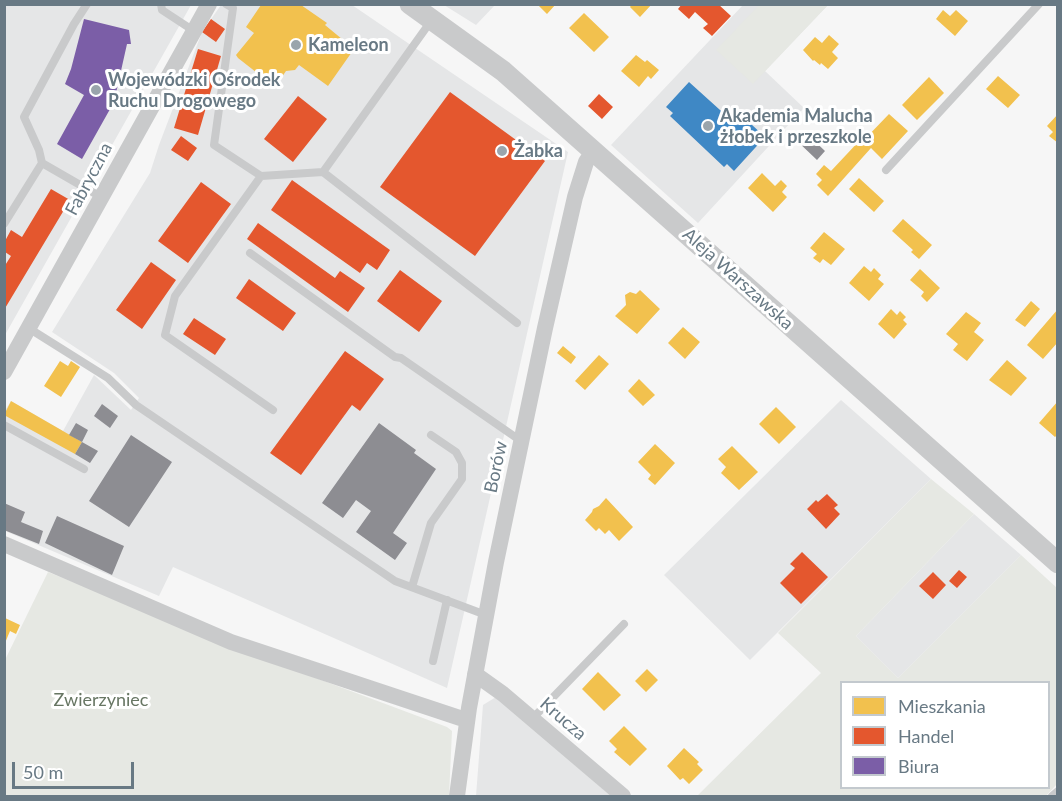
<!DOCTYPE html>
<html>
<head>
<meta charset="utf-8">
<style>
	body { margin:0 }
	#map { position:relative; width:1062px; height:801px; overflow:hidden; background:#f6f6f6; font-family:Lato,sans-serif }
	canvas { display:block }
	.frame { position:absolute; inset:0; border:6px solid #687984; pointer-events:none }
	.legend { position:absolute; left:840px; top:681px; width:210px; height:108px; box-sizing:border-box; background:#fff; border:2px solid #c3c9ce; margin:0; padding:8px 10px; list-style:none; font-size:18px; color:#687984 }
	.legend li { display:flex; align-items:center; gap:12px; height:30px }
	.legend b { width:30px; border:2px solid #c3c9ce }
	.scale { position:absolute; left:12px; top:762px; width:122px; height:27px; box-sizing:border-box; border:3px solid #687984; border-top:0; padding-left:8px; font-size:18px; line-height:21px; white-space:nowrap; color:#687984; -webkit-text-stroke:4px #fff; paint-order:stroke }
</style>
</head>
<body>
<div id="map">
<canvas width="1062" height="801"></canvas>
<div class="frame"></div>
<ul class="legend">
<li><b style="height:16px;background:#f2c14e"></b>Mieszkania</li>
<li><b style="height:16px;background:#e4572e"></b>Handel</li>
<li><b style="height:16px;background:#7b5ea7"></b>Biura</li>
</ul>
<div class="scale">50 m</div>
</div>
<script>
const context = document.querySelector('canvas').getContext('2d');
context.lineJoin = 'round';
function fillPath(path, color) {
  context.fillStyle = color;
  context.fill(path, 'evenodd');
}
function toPath(rows) {
  const path = new Path2D();
  for (const r of rows) {
    path.moveTo(r[0], r[1]);
    for (let i = 2; i < r.length; i += 2) path.lineTo(r[i], r[i + 1]);
  }
  return path;
}
function trace(path, color, width, dash) {
  context.strokeStyle = color;
  context.lineWidth = width;
  context.lineCap = dash ? 'butt' : 'round';
  context.setLineDash(dash || []);
  context.stroke(path);
}
function label(font, color, halo, rows, align = 'center') {
  context.font = font + ' Lato,sans-serif';
  context.lineWidth = 6;
  context.setLineDash([]);
  context.textBaseline = 'middle';
  context.strokeStyle = halo;
  context.fillStyle = color;
  for (const [text, x, y, turn = 0] of rows) {
    context.save();
    context.translate(x, y);
    context.rotate((+turn || 0) * Math.PI / 180);
    context.textAlign = isNaN(turn) ? turn : align;
    if (halo) context.strokeText(text, 0, 0);
    context.fillText(text, 0, 0);
    context.restore();
  }
}
fillPath(toPath([
	[5,5,191,5,5,335],
	[221,5,352,5,568,152,447,688,173,567,159,596,5,531,4,412,11,401,63,431,94,375,131,410,139,398,114,373,52,332,150,173,159,145,202,32],
	[444,5,495,5,476,25],
	[743,5,828,5,765,71,804,108,698,223,611,145],
	[841,400,931,479,750,660,664,575],
	[974,514,1021,555,898,678,856,636],
	[496,697,611,796,476,796,483,705]
]), '#e5e6e7');
fillPath(toPath([
	[759,5,828,5,753,84,716,50],
	[931,479,974,514,856,636,898,678,1021,555,1057,588,1057,784,1046,796,697,796,821,673,778,633],
	[842,682,1048,682,1048,788,842,788],
	[48,572,284,666,447,727,452,731,449,796,5,796,4,662]
]), '#e6e8e3');
fillPath(toPath([
	[537,4,556,4,547,14],
	[632,4,652,4,640,17,630,7],
	[261,5,301,5,327,23,325,25,354,49,328,86,299,65,295,70,286,71,275,87,238,58,236,55,254,33,246,27],
	[943,10,950,16,956,10,968,21,955,36,936,19],
	[584,13,609,37,594,52,569,28],
	[829,35,839,44,832,52,838,58,828,69,821,63,820,65,814,60,813,61,803,50,815,37,822,43],
	[636,55,645,62,647,60,659,70,651,79,648,76,639,87,621,71],
	[998,76,1020,95,1008,108,986,89],
	[929,77,944,93,917,120,902,105],
	[889,114,908,131,882,159,871,148,828,196,817,185,822,180,816,174,824,165,831,171,861,139,863,141],
	[1058,114,1058,143,1049,136,1053,132,1047,126],
	[762,173,775,186,781,180,787,186,782,192,787,197,773,212,748,188],
	[859,178,884,201,874,212,849,189],
	[903,219,932,245,919,259,911,252,913,250,892,231],
	[824,232,845,249,831,265,823,259,820,263,813,258,817,254,810,248],
	[864,266,871,272,874,268,881,275,878,279,884,284,869,301,849,283],
	[920,269,940,288,927,302,921,296,924,292,910,280],
	[640,290,660,309,637,334,615,316,626,305,625,295,630,292,636,294],
	[1031,301,1040,309,1025,327,1015,320],
	[891,309,897,315,900,311,906,317,903,320,907,324,894,339,878,324],
	[1058,309,1058,342,1043,359,1027,345],
	[966,312,981,323,974,332,984,340,967,361,953,350,958,344,946,334],
	[683,327,700,342,685,359,668,343],
	[563,346,576,357,571,364,557,353],
	[599,355,609,364,585,390,575,381],
	[1007,360,1027,378,1011,396,989,380],
	[60,361,68,366,71,361,80,367,61,397,44,386],
	[639,379,655,395,643,406,628,391],
	[11,401,82,442,75,454,4,415],
	[1058,401,1058,434,1055,437,1039,423],
	[776,407,796,427,779,444,759,424],
	[655,444,675,463,655,485,648,479,651,475,638,462],
	[732,446,758,472,739,490,721,473,726,467,718,459],
	[606,498,633,527,619,541,609,530,605,534,599,528,596,531,585,520,592,512,593,509,599,506],
	[5,618,20,625,16,634,10,631,5,643],
	[647,669,658,680,646,692,635,681],
	[598,672,621,695,604,711,582,689],
	[624,726,647,749,630,766,614,752,617,749,609,741],
	[684,748,699,762,697,764,703,770,689,784,683,778,680,780,667,766]
]), '#f2c14e');
fillPath(toPath([
	[682,4,718,4,731,16,712,36,703,28,708,24,695,12,689,19,678,9],
	[211,19,225,29,216,42,202,32],
	[198,49,221,56,198,135,174,128],
	[450,92,545,161,475,256,380,187],
	[599,94,613,107,602,119,588,106],
	[298,96,327,119,293,162,264,139],
	[181,136,197,148,188,161,171,150],
	[292,180,390,250,377,270,367,263,360,273,271,210],
	[201,182,231,204,188,263,158,241],
	[51,189,70,200,4,310,4,267,11,256,5,252,5,241,11,230,22,237],
	[258,223,335,278,340,271,365,288,348,312,247,239],
	[151,262,176,280,142,329,116,310],
	[400,270,442,301,419,332,377,301],
	[249,279,296,313,283,331,236,298],
	[194,318,226,339,215,355,183,334],
	[345,351,384,379,360,411,352,405,301,475,270,453],
	[827,494,838,505,834,508,840,514,826,529,807,509,816,500,818,502],
	[802,552,828,577,801,604,780,583,795,568,790,564],
	[959,570,967,577,957,588,949,581],
	[933,572,946,585,933,599,919,586]
]), '#e4572e');
fillPath(toPath([
	[84,19,129,30,131,44,127,44,114,102,82,159,57,144,84,95,65,84,71,69]
]), '#7b5ea7');
fillPath(toPath([
	[689,82,730,119,737,111,765,137,734,171,727,164,724,167,670,116,673,113,666,107]
]), '#3f88c5');
fillPath(toPath([
	[804,131,825,151,817,160,796,140],
	[102,404,118,416,110,428,94,416],
	[76,423,88,430,82,442,69,435],
	[379,423,416,450,414,453,436,469,393,533,407,543,395,560,356,532,371,511,356,500,343,518,322,503],
	[131,435,172,462,129,527,89,501],
	[82,442,98,451,90,463,75,454],
	[4,503,25,512,21,522,43,531,39,544,4,530],
	[57,516,124,546,112,575,45,543]
]), '#8d8d92');
trace(toPath([
	[87,4,74,24,24,117,39,150,42,163,101,197],
	[161,4,162,10,194,31],
	[226,4,233,8,214,145,261,176,175,296,165,335,273,410],
	[886,170,1039,4],
	[323,172,517,323],
	[261,176,323,172,431,21],
	[4,224,42,163],
	[250,253,395,357,401,358,521,441],
	[30,329,108,378,136,405,395,581,486,615],
	[4,425,84,469],
	[412,587,431,523,462,479,462,463,456,452,431,435],
	[433,661,447,600],
	[532,719,624,624],
	[1052,796,1058,791]
]), '#c9cacb', 8);
trace(toPath([
	[4,372,209,4],
	[4,544,231,642,466,720],
	[475,674,503,694,623,796],
	[457,796,469,708,496,562,545,328,575,197,586,162,594,150]
]), '#c9cacb', 16);
trace(toPath([
	[410,4,503,71,1058,563]
]), '#c9cacb', 21);
for (const [x, y, r, color] of [
	[296,45,6,"#9aa5ac"],
	[96,90,6,"#9aa5ac"],
	[708,126,6,"#9aa5ac"],
	[502,151,6,"#9aa5ac"]
]) {
  const dot = new Path2D();
  dot.arc(x, y, r, 0, 2 * Math.PI);
  context.fillStyle = color;
  context.fill(dot);
  trace(dot, '#fff', 2);
}
label('bold 18px', '#687984', '#fff', [
	["Kameleon",308,45],
	["Wojewódzki Ośrodek",108,80],
	["Ruchu Drogowego",108,101],
	["Akademia Malucha",720,116],
	["żłobek i przeszkole",720,137],
	["Żabka",514,151]
], 'left');
label('18px', '#687984', '#fff', [
	["Fabryczna",89,179,-62],
	["Aleja Warszawska",738,279,42],
	["Borów",496,467,-78],
	["Krucza",563,719,41]
]);
label('18px', '#677663', '#fff', [
	["Zwierzyniec",101,700]
]);
</script>
</body>
</html>
